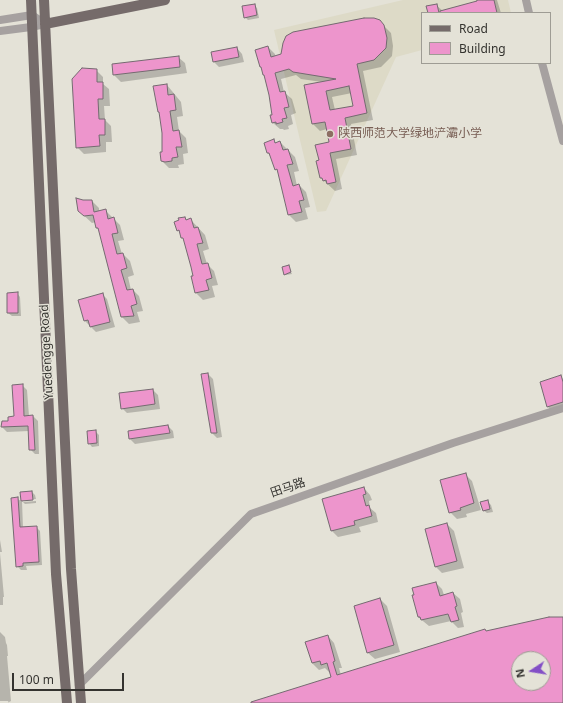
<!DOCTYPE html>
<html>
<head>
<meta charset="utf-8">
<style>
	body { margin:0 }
	#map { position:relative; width:563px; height:703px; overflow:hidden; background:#e4e2d7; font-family:"Noto Sans",sans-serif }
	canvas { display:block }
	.legend { position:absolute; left:421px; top:12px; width:130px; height:52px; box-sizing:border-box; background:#e4e2d7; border:1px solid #9e9c94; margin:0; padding:5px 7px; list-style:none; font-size:12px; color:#34332f }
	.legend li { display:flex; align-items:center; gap:8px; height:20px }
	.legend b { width:20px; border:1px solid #9e9c94 }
	.north { position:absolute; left:511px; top:651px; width:40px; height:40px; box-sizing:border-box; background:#e4e2d7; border:1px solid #9e9c94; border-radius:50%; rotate:258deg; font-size:11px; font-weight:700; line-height:16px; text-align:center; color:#34332f }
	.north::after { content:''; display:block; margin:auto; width:14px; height:18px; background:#834fc6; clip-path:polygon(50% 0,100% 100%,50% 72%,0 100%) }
	.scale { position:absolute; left:12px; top:673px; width:112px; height:18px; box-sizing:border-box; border:2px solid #34332f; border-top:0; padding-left:5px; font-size:12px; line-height:14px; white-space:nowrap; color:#34332f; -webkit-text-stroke:3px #e4e2d7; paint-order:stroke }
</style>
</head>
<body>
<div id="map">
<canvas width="563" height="703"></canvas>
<ul class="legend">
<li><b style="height:5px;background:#756b6a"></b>Road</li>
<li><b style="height:11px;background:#ed95cc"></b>Building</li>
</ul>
<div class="north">N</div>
<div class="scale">100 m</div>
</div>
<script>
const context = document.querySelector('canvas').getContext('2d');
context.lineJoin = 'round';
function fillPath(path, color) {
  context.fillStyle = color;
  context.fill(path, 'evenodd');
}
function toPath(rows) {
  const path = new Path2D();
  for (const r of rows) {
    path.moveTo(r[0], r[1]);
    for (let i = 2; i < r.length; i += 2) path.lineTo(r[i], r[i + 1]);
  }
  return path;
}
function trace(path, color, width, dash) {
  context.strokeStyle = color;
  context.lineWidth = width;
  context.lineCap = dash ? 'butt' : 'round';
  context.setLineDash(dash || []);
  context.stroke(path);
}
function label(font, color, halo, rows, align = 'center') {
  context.font = font + ' "Noto Sans","Noto Sans SC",sans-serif';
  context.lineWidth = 3;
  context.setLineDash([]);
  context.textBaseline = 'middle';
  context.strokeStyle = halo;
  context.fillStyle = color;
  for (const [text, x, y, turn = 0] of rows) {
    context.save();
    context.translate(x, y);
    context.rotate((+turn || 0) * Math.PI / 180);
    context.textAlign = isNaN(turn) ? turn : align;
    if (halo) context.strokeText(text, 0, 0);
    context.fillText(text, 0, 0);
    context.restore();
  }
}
fillPath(toPath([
	[403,0,508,0,511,13,422,13,422,50,396,57,326,211,317,212,274,30]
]), '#dddac7');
fillPath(toPath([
	[478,0,497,0,501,13,429,13,436,5,443,11,478,2],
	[254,5,257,8,259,18,248,20,245,17],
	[379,21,391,33,393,46,392,56,381,67,363,71,373,120,351,124,357,155,336,159,342,189,335,191,321,178,320,161,330,143,327,129,320,131,313,124,306,86,322,82,301,79,296,75,281,79,284,92,292,99,296,113,291,115,293,124,288,126,289,129,284,130,283,129,280,129,273,123,268,47,275,54,275,57],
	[352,93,354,107,335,110,332,97],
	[237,48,242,54,244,62,219,67,214,62],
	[178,57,185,63,187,73,121,82,114,75],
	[96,70,103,77,103,84,109,89,110,106,104,106,105,120,111,126,112,142,106,142,106,152,84,154,77,147],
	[167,85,181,102,183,116,177,117,179,131,186,138,188,153,183,154,184,164,178,165,179,168,169,168,162,161,164,144,160,113,159,112],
	[273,140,276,143,280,142,295,157,299,171,294,172,297,186,299,185,306,192,310,207,305,208,308,219,296,222,289,215,284,190,274,162,268,153],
	[83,201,92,201,99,208,99,211,105,210,120,225,124,240,118,241,122,254,123,254,130,261,134,275,128,277,131,290,133,290,139,296,143,311,137,312,140,322,129,324,122,317,99,230,97,228,96,222,92,223,79,211],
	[184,218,187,221,191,220,205,235,209,249,203,251,207,264,214,271,218,285,212,286,215,297,203,300,196,293,192,277,194,277,185,241,178,230],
	[288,266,292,274,286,275,285,274],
	[17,293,20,297,21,316,12,316,8,313],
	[102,294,107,299,115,327,96,332,85,321],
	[208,374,213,379,222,437,217,438,212,433],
	[561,377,563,379,563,409,553,412,548,407],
	[22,385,27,390,29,416,33,416,38,421,39,454,35,454,30,449,29,431,7,432,2,427,15,417],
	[153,390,158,395,160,409,127,413,122,408],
	[168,426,173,431,174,438,135,444,130,439,129,432],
	[95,431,99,435,99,446,92,447,89,443],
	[465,474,472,481,481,510,466,514,467,517,457,519,450,512],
	[364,488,370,495,372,500,369,501,370,508,376,513,378,522,359,527,361,532,338,537,332,531],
	[32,492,35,495,36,499,23,500,23,502,36,501,36,503,25,504,22,501,23,528,36,527,40,531,42,565,26,566,27,570,21,570,17,566,18,499,22,502,21,493],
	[488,502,491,505,493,512,487,513,483,510],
	[447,524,454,531,464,568,442,573,435,566],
	[0,540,2,552,0,552],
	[0,553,4,597,3,597,3,605,0,605],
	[436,583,442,589,444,595,453,593,460,599,463,612,461,613,464,627,458,628,451,621,429,626,418,617],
	[380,599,387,606,400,652,375,659,368,653],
	[563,619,563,703,250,703,333,677,331,671,329,672,325,668,319,670,312,663,306,642,328,636,334,643,342,668,339,668,341,675,486,632],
	[519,659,543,659,543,683,519,683],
	[0,632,5,637,6,643,7,645,8,656,7,656,11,701,9,702,9,703,5,703,9,703,8,701,0,701]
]), '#0003');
const building = toPath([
	[477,0,494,0,497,13,440,13,440,11,477,1,477,0],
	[255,4,257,15,244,18,242,6,255,4],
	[437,4,439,13,428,13,426,6,437,4],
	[364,18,374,18,380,20,384,25,387,38,386,48,374,60,357,64,367,113,345,118,351,149,330,153,336,182,327,184,326,180,323,181,322,178,320,178,316,161,319,160,315,145,329,142,325,122,312,124,304,85,336,79,293,72,289,69,275,73,280,92,285,91,289,107,284,108,287,118,282,119,283,122,276,124,276,122,272,123,270,115,272,115,269,95,264,75,263,75,261,67,260,67,255,50,268,46,271,57,281,54,283,43,286,36,293,32,364,18],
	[349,86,353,106,330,110,326,91,349,86],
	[237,47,239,57,213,62,211,52,237,47],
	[179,56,180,67,113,75,112,64,179,56],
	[82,68,97,69,97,82,103,82,103,99,98,99,99,119,105,119,105,135,99,135,100,146,76,148,72,79,82,68],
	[167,84,168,95,174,94,176,110,170,111,173,131,179,130,182,147,176,147,178,157,172,158,172,161,165,162,161,161,160,152,162,152,162,133,159,112,158,112,153,86,167,84],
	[274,139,275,143,280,141,283,150,288,149,293,164,287,165,293,186,299,184,304,200,299,201,302,212,288,215,277,169,275,170,269,153,267,153,264,143,274,139],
	[76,198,83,200,92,200,94,212,106,209,108,219,114,217,118,233,112,234,117,254,123,253,127,268,121,270,127,290,133,289,137,304,131,306,134,316,121,317,98,228,96,228,93,215,84,216,78,211,76,198],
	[185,217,186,220,191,218,194,228,198,227,203,243,197,244,202,264,208,263,212,278,206,280,209,290,195,293,191,276,193,276,191,267,183,238,181,238,179,230,177,231,174,222,179,220,178,218,185,217],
	[289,265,291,272,284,275,282,267,289,265],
	[18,292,18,313,7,313,7,293,18,292],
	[103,293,110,322,90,327,88,320,84,321,78,300,103,293],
	[208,373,217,433,211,433,201,374,208,373],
	[561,375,563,382,563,402,547,407,540,382,561,375],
	[23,384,24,416,33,415,35,450,29,450,28,426,1,427,2,421,8,421,8,417,14,416,12,385,23,384],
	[153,389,155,404,121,409,119,393,153,389],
	[168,425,170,433,129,439,128,431,168,425],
	[96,430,97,443,88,444,87,431,96,430],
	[466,473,474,503,460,508,461,510,449,513,440,480,466,473],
	[364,487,366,494,363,495,366,506,369,505,372,516,354,521,355,525,331,531,322,499,364,487],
	[32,491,33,500,21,501,20,492,32,491],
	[18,497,20,527,37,526,39,562,23,563,23,566,16,567,11,498,18,497],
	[488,500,490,509,483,511,480,502,488,500],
	[447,523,457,561,435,567,425,529,447,523],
	[436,582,440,596,453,592,457,606,455,607,459,620,451,622,448,614,421,620,420,617,418,617,412,595,414,595,412,588,436,582],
	[380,598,394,645,367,653,354,606,380,598],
	[549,617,563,617,563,703,251,703,251,702,331,677,327,663,321,665,320,661,312,663,305,642,328,635,335,661,333,662,337,675,485,629,486,631,549,617],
	[519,659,543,659,543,683,519,683,519,659]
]);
fillPath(building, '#ed95cc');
trace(building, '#746a70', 1);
trace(toPath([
	[526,0,529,13],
	[0,20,32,15,45,24],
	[0,31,31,27,45,24],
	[542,63,563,141],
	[79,685,251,514,453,443,563,408]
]), '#a6a1a0', 8);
trace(toPath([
	[31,0,56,574,67,703],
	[44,0,71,569,81,703],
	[45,24,165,0]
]), '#756b6a', 10);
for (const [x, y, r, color] of [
	[330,134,4,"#8d6e63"]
]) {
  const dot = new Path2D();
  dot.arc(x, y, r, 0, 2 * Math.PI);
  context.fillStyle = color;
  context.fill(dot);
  trace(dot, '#e4e2d7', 1.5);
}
label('12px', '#785e54', '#e4e2d7', [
	["陕西师范大学绿地浐灞小学",338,134]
], 'left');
label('12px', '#34332f', '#e4e2d7', [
	["Yuedengge Road",47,352,-93],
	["田马路",288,488,-19]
]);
</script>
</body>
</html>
